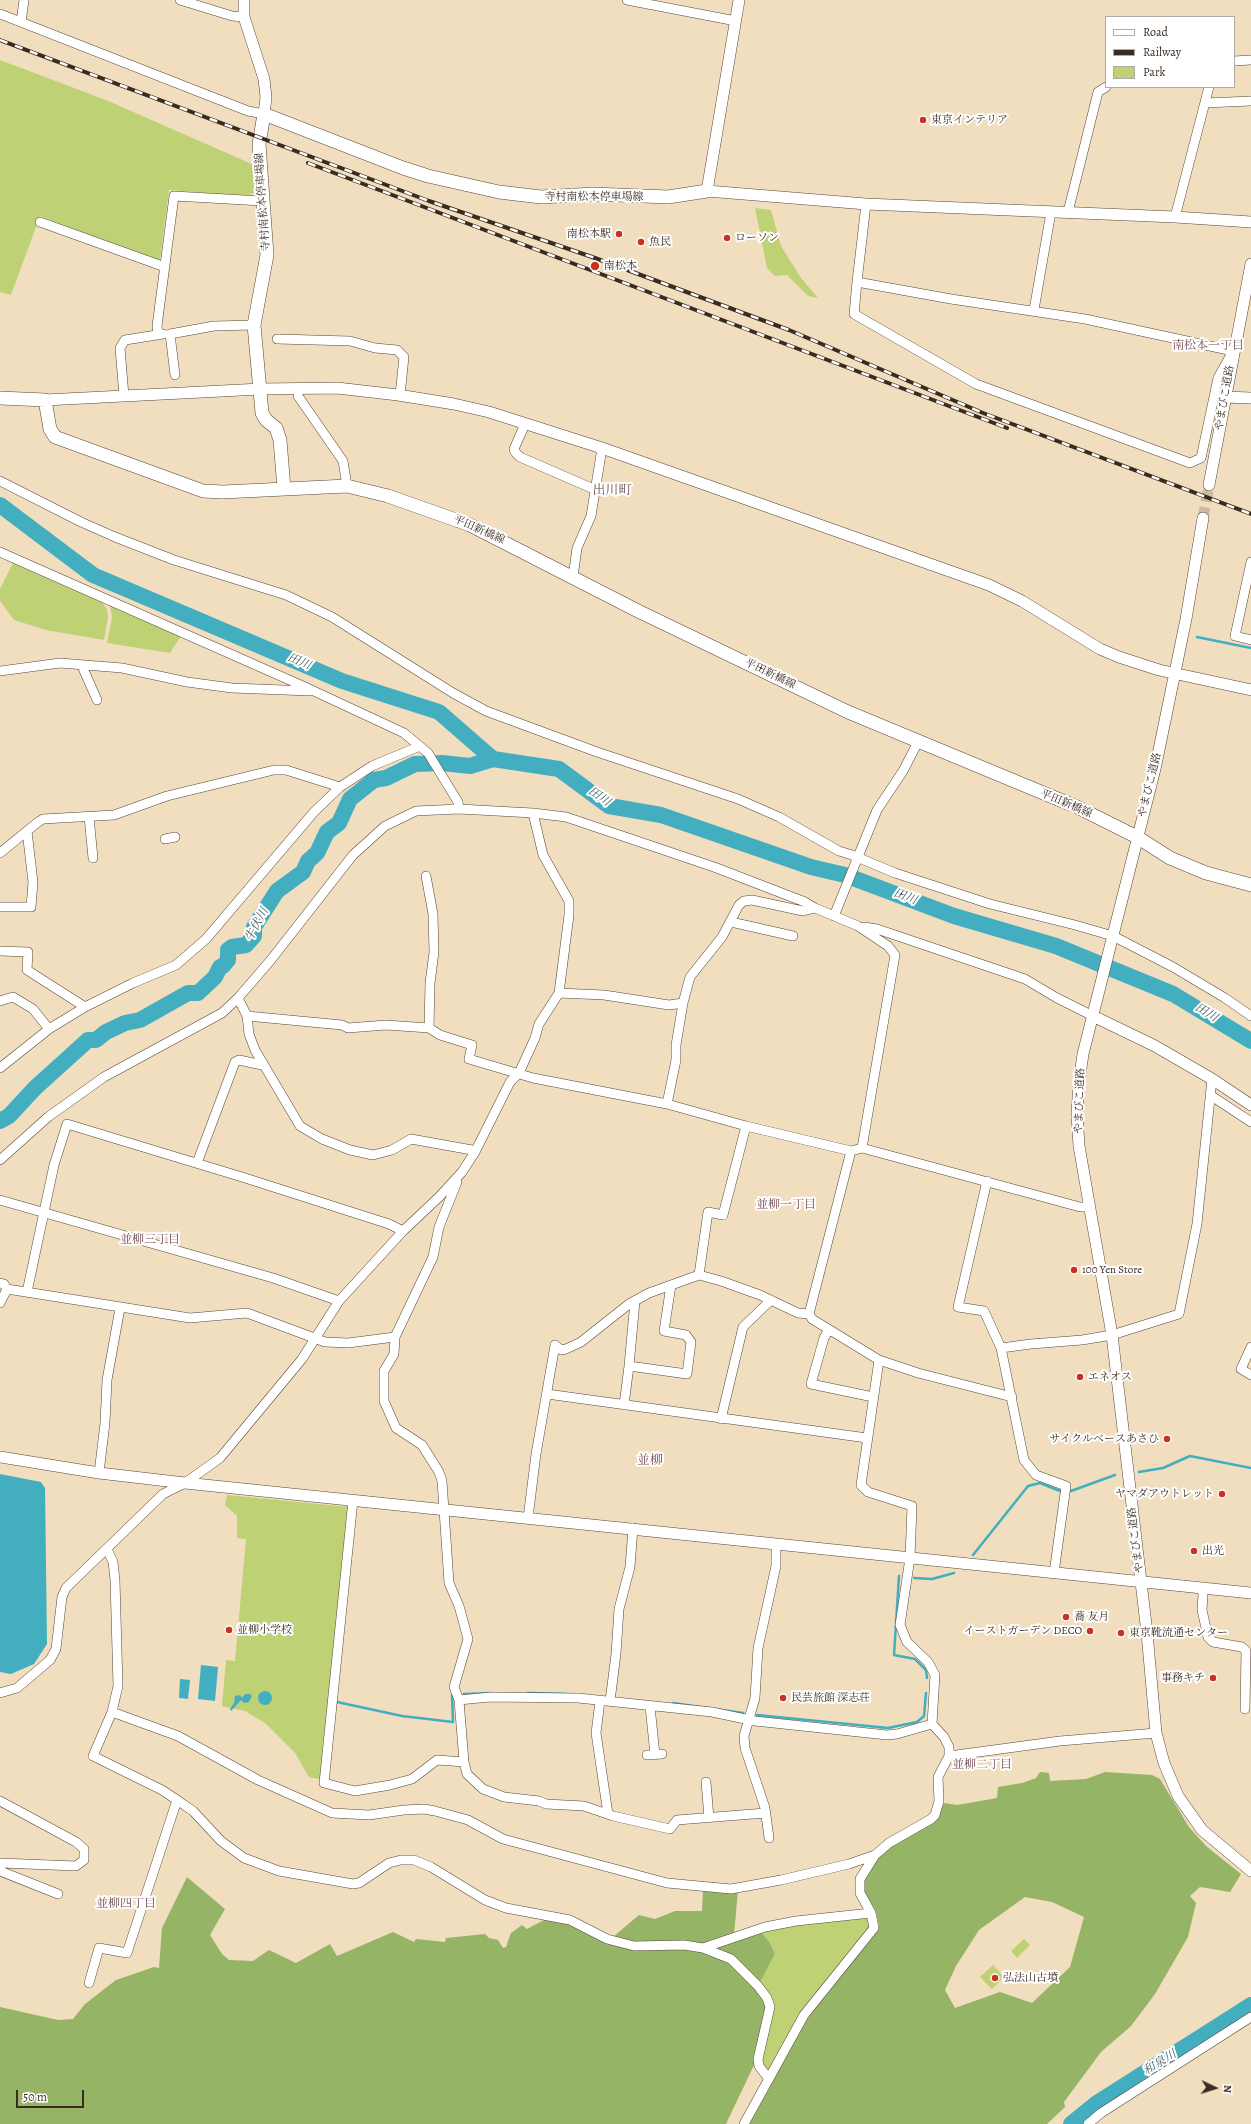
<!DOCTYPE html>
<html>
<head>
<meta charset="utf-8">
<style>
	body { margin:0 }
	#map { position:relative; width:1251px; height:2124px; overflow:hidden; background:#f0debf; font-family:Alegreya,serif }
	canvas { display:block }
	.legend { position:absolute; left:1105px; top:16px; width:130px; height:72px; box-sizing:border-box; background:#fff; border:1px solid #b1aaa5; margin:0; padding:5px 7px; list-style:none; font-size:12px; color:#3b2a1e }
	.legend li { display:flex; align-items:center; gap:8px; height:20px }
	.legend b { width:20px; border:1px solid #b1aaa5 }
	.north { position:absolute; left:1195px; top:2068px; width:40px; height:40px; -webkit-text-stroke:3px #fff; paint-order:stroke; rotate:94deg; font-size:11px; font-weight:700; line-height:16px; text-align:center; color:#3b2a1e }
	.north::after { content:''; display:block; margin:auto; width:14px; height:18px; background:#3b2a1e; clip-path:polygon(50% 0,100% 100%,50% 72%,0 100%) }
	.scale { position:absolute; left:16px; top:2090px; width:68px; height:18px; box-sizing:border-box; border:2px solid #3b2a1e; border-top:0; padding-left:5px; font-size:12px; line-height:14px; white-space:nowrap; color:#3b2a1e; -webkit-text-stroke:3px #fff; paint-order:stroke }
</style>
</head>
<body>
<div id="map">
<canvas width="1251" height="2124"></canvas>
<ul class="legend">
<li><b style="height:5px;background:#fff"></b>Road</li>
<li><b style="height:5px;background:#3b2a1e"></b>Railway</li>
<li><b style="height:11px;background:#bed275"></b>Park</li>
</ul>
<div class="north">N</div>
<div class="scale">50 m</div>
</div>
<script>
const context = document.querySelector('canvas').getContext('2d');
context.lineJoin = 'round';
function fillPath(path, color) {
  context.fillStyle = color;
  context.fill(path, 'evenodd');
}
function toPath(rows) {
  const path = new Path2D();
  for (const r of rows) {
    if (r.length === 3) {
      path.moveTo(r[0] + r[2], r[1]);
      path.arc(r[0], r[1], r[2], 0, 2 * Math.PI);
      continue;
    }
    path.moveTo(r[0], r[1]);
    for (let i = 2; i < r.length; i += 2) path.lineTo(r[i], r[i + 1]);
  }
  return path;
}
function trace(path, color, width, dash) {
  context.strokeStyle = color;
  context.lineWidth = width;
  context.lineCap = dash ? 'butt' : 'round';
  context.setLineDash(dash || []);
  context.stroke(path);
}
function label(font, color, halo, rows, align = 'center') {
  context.font = font + ' Alegreya,"Noto Serif JP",serif';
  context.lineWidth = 4;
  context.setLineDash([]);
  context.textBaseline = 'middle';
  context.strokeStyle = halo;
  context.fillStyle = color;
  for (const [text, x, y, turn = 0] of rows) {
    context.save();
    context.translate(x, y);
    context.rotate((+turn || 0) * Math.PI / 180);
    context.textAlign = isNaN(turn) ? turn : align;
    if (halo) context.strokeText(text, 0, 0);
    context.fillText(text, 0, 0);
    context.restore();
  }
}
fillPath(toPath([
	[0,60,106,100,254,165,253,168,254,193,245,196,169,190,160,259,158,261,40,216,11,295,0,292],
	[755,208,771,210,781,246,801,278,818,298,808,296,787,275,775,276,767,268],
	[14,561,101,600,107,610,108,617,104,640,46,630,14,620,0,601,0,589],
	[110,605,181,636,170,653,107,643,112,618],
	[227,1495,349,1507,321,1777,319,1779,309,1777,295,1753,265,1723,245,1711,222,1706,226,1660,235,1661,246,1539,237,1538,237,1516,225,1505],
	[867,1918,870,1925,864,1938,770,2070,766,2070,761,2061,759,1984,775,1954,770,1943,761,1932,800,1924],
	[1024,1939,1030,1945,1017,1958,1011,1951],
	[993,1965,1004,1977,992,1989,980,1977]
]), '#bed275');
fillPath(toPath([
	[1040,1772,1049,1773,1050,1781,1086,1779,1105,1772,1152,1775,1160,1779,1189,1827,1206,1846,1241,1874,1230,1892,1200,1887,1190,1896,1196,1903,1188,1937,1155,1994,1131,2026,1101,2052,1064,2102,1065,2107,1047,2124,748,2124,765,2096,799,2030,879,1926,876,1911,864,1891,865,1878,872,1864,886,1850,945,1803,957,1805,997,1798,998,1787,1022,1783,1036,1778],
	[1025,1897,1052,1902,1084,1917,1070,1967,1032,2003,1000,1992,955,2008,945,1990,956,1966,979,1930],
	[187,1877,225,1909,210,1935,222,1954,229,1960,253,1961,269,1950,296,1963,330,1944,337,1956,393,1932,414,1942,416,1939,445,1942,446,1938,485,1934,489,1938,498,1940,503,1948,506,1947,511,1933,522,1925,527,1929,546,1919,571,1923,607,1942,639,1915,655,1919,675,1911,702,1911,703,1890,738,1890,734,1935,761,1932,770,1943,775,1954,757,1988,767,2007,755,2063,726,2124,0,2124,0,2007,58,2020,73,2019,85,2004,116,1980,154,1967,159,1968,162,1928]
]), '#96b466');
fillPath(toPath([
	[0,1474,41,1482,45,1488,47,1644,34,1664,11,1674,0,1672],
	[201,1665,218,1667,215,1701,198,1699],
	[180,1679,190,1680,188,1699,179,1698],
	[265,1698,7],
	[245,1694,250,1694,252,1696,249,1702,244,1703,241,1700,231,1711,230,1709,234,1703,235,1696,240,1695,242,1698]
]), '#42aec0');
trace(toPath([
	[1197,637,1251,648],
	[1139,1472,1163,1468,1190,1456,1251,1468],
	[1071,1491,1115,1475],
	[973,1555,1028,1486,1040,1483,1060,1491],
	[899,1576,894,1655,915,1659,926,1670,927,1678],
	[914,1578,932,1579,954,1573],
	[528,1693,567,1694],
	[464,1694,491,1693],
	[337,1702,402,1716,453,1722,452,1695],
	[673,1703,743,1713],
	[757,1715,888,1728,917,1722,924,1716,926,1693]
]), '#42aec0', 2.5);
trace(toPath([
	[0,505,93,575,342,681,439,712,493,759,559,769,609,806,661,815,811,867,845,875,954,916,1056,946,1173,994,1251,1041],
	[0,1121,9,1116,35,1088,88,1040,96,1040,106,1032,125,1023,140,1020,188,993,198,993,215,977,220,967,223,966,228,960,228,950,232,947,246,945,254,936,254,927,277,891,303,872,308,861,317,853,327,832,339,823,350,799,374,780,386,778,415,764,442,763,470,766,493,759],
	[1071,2124,1097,2103,1251,2005]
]), '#42aec0', 16);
trace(toPath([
	[1203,518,1209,485]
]), '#ccba9f', 11, [11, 5.5]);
const minor = toPath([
	[180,0,232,16,244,17],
	[627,0,736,21],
	[0,14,248,111,264,114],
	[21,22,24,0],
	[1234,61,1251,60],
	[1205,103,1251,101],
	[1068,212,1098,92,1106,87],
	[1175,217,1209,87],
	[40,222,165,267],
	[857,282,951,299,1085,319,1233,351,1218,378,1201,458,1190,463,976,384,854,314,857,282,866,204],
	[1034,310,1051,212],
	[158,335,157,326,174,196,262,201],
	[277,339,350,341,375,348,397,350,404,357,400,395],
	[175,375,170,334,214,326,254,325],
	[124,396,120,348,125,340,163,334],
	[298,396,343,461,347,486],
	[525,424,514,449,515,452,520,457,596,490],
	[0,481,81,522,115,537,174,560,286,595,332,617,453,693,486,711,597,752,738,799,779,817,839,851,852,855,895,873,990,904,1075,925,1113,936,1173,967,1225,998,1251,1016],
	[0,552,303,686,404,733,428,753,458,802,459,809],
	[1251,562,1235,636,1251,640],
	[573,577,577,548,591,516,602,448],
	[82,666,97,700],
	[0,671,60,663,122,668,187,682,232,688,310,691],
	[89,817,93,858],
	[165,839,175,837],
	[0,853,38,822,43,819,114,815,167,796,274,770,286,770,340,787],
	[426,876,433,914,434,952,430,983,429,1028],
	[0,907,31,907,33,882,27,831],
	[834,916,877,810,903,771,918,742],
	[731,922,793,936],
	[864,927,877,929,1025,979,1057,998,1093,1016],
	[0,951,28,952,27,970,85,1007],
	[559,993,604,995,669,1005,683,1003],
	[238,998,247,1016,249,1034,255,1050,300,1126,322,1139,350,1150,373,1155,392,1150,411,1139,472,1150,475,1152],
	[0,1001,13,997,33,1009,49,1029],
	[247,1016,342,1025,348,1028,386,1025,429,1028,440,1035,472,1045,469,1059,533,1078,667,1104,746,1126,851,1151,862,1148,1080,1207,1090,1207],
	[0,1068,49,1029,85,1007,133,983,176,965,206,939,314,812,340,787,372,766,420,746],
	[1210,1095,1251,1122],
	[667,1104,676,1060,676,1045,683,1003,690,977,722,937,739,905,744,901,752,900,803,911,815,908,858,926,888,946,895,955,862,1148],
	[851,1151,809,1314,812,1319,879,1360,918,1373,1012,1397],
	[0,1160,48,1117,104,1077,222,1013,238,998,270,961,353,855,385,826,416,811,459,809,533,813,566,817,714,867,805,902,815,908],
	[197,1163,235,1062,239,1060,262,1065],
	[987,1181,958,1307,984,1311,1001,1348,1024,1460,1036,1475,1066,1486,1054,1573],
	[0,1200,273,1278,339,1301],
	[699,1275,708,1212,723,1215,746,1126],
	[0,1283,4,1284,7,1289,190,1318,247,1313,325,1342,348,1343,395,1337,394,1354,384,1371,384,1401,396,1428,422,1445,439,1472,442,1481,449,1583,459,1606,468,1639,454,1687,459,1700,464,1762,467,1774,483,1789,504,1797,539,1801,546,1804,584,1806,613,1816,670,1829,677,1820,766,1813],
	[27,1292,54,1165,67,1124,242,1177,389,1224,403,1231],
	[0,1303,7,1289],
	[828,1331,824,1338,811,1384,873,1397],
	[395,1337,433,1257,439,1227,457,1182],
	[555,1345,561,1350,566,1349,581,1342,629,1304,649,1293,699,1275,721,1281,760,1295,798,1313,809,1314],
	[1251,1347,1241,1369,1251,1375],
	[1001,1348,1031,1344,1082,1340,1112,1335,1179,1314,1197,1224,1212,1079],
	[629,1366,635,1301],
	[547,1394,867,1438],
	[624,1405,629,1366,687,1374,691,1342,686,1335,664,1331,671,1285],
	[721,1419,743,1327,771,1300],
	[99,1473,105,1423,107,1380,120,1308],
	[353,1500,324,1783,355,1791,390,1785,412,1779,437,1760,464,1762],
	[528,1518,536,1454,555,1345],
	[107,1549,113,1562,115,1580,118,1686,112,1712,93,1756,162,1790,177,1800,193,1811,221,1841,244,1858,279,1871,353,1884,359,1883,389,1863,401,1860,414,1860,431,1867,485,1900,506,1908,570,1920,607,1939,634,1946,684,1945,703,1948,731,1959,758,1986,767,1998,770,2007,758,2059,759,2066,769,2079],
	[1202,1588,1203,1595,1202,1610,1208,1637,1213,1642,1242,1647,1246,1651,1245,1709],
	[0,1693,17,1688,50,1660,56,1649,62,1597,66,1588,163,1494,185,1483,220,1458,302,1359,339,1301,403,1231,439,1197,462,1172,475,1152,510,1082,519,1073,535,1038,539,1024,559,993,569,915,569,901,543,855,533,813],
	[459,1700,490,1697,578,1698,712,1712,755,1721,887,1735,897,1734,932,1724],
	[600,1701,596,1733,608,1814],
	[610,1701,616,1654,619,1609,630,1567,633,1528],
	[650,1706,655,1755],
	[112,1712,178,1736,258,1780,332,1813,369,1815,404,1810,424,1809,435,1811,468,1820,503,1839,667,1883,731,1889,781,1880,849,1864,875,1855],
	[647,1755,662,1754],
	[949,1756,1060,1741,1156,1733],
	[706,1782,709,1818],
	[0,1801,76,1842,84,1849,84,1860,76,1866,0,1863],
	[769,1838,765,1808,745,1748,744,1736,755,1698,758,1648,776,1566,776,1544],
	[0,1871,58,1894],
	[703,1948,765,1927,796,1921,871,1913],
	[89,1983,99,1948,127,1953,177,1800],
	[744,2124,804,2015,874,1928,871,1913,860,1893,860,1879,875,1855,889,1843,931,1819,935,1815,939,1801,938,1777,949,1756,949,1747,944,1737,932,1724,935,1675,928,1662,907,1642,900,1625,910,1558,912,1506,868,1492,861,1485,879,1360],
	[1088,2124,1101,2113,1251,2017]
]);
const tertiary = toPath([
	[244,0,244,17,264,79,266,97,264,114],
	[739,0,707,191,866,204,1175,217,1251,222],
	[1224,397,1251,398],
	[45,400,261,389,337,388,398,395,454,404,489,412,602,448,989,585,1022,601,1100,649,1119,657,1159,670,1251,690],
	[1209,485,1251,264],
	[1203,518,1186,619,1155,769,1083,1054,1079,1082,1077,1114,1079,1146,1112,1335,1147,1633,1156,1733,1164,1763,1178,1796,1202,1830,1251,1871],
	[1093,1016,1155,1046,1212,1079,1251,1105],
	[0,1457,99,1473,185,1483,1251,1593]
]);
const secondary = toPath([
	[0,398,45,400,50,429,55,437,203,491,223,492,347,486,388,496,470,525,638,611,848,712,1077,807,1137,837,1170,858,1206,873,1251,885],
	[284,489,280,440,276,428,266,420,262,413,254,325,267,255,259,144,264,114,403,168,428,176,499,192,541,197,593,194,668,197,707,191]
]);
trace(minor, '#564536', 10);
trace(tertiary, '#564536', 12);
trace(secondary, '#564536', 14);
trace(minor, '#fff', 9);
trace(tertiary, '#fff', 11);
trace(secondary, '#fff', 13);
const rail = toPath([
	[0,40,429,201,595,258,789,330,983,413,1251,514],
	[308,163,1007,428]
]);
trace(rail, '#3b2a1e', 4);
trace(rail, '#fff', 2.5, [8]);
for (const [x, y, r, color] of [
	[923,120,4,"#c8321e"],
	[619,234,4,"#c8321e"],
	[727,238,4,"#c8321e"],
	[641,242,4,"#c8321e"],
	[595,266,5,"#c8321e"],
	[1074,1270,4,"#c8321e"],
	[1080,1377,4,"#c8321e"],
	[1167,1439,4,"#c8321e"],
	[1222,1494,4,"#c8321e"],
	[1194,1551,4,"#c8321e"],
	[1066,1617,4,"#c8321e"],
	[229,1630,4,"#c8321e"],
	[1090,1631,4,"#c8321e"],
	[1121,1633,4,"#c8321e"],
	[1213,1678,4,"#c8321e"],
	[783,1698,4,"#c8321e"],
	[995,1978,4,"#c8321e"]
]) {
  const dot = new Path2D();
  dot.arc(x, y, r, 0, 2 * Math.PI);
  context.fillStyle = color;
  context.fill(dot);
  trace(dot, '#fff', 1.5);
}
label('11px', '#3b2a1e', '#fff', [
	["東京インテリア",931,120],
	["南松本駅",611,234,"right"],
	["ローソン",735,238],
	["魚民",649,242],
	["南松本",604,266],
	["100 Yen Store",1082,1270],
	["エネオス",1088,1377],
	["サイクルベースあさひ",1159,1439,"right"],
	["ヤマダアウトレット",1214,1494,"right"],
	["出光",1202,1551],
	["蕎 友月",1074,1617],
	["並柳小学校",237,1630],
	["イーストガーデン DECO",1082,1631,"right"],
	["東京靴流通センター",1129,1633],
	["事務キチ",1205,1678,"right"],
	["民芸旅館 深志荘",791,1698],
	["弘法山古墳",1003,1978]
], 'left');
label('11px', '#3b2a1e', '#fff', [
	["寺村南松本停車場線",594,197],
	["寺村南松本停車場線",263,202,-94],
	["やまびこ道路",1225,398,-80],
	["平田新橋線",479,530,24],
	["平田新橋線",770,674,26],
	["やまびこ道路",1150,785,-76],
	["平田新橋線",1066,804,23],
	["やまびこ道路",1080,1101,-88],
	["やまびこ道路",1136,1540,-97]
]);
label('12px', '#744d53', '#fff', [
	["南松本一丁目",1208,346],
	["並柳一丁目",786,1205],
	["並柳三丁目",150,1240],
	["並柳二丁目",982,1765],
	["並柳四丁目",126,1904]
]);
label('italic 12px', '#3e5f5f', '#fff', [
	["田川",299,662,23],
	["田川",599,797,34],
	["田川",905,897,21],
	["牛伏川",257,925,-62],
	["田川",1206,1013,31],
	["和泉川",1160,2063,-32]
]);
label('13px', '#744d53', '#fff', [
	["出川町",612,491],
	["並柳",650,1461]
]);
</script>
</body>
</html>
